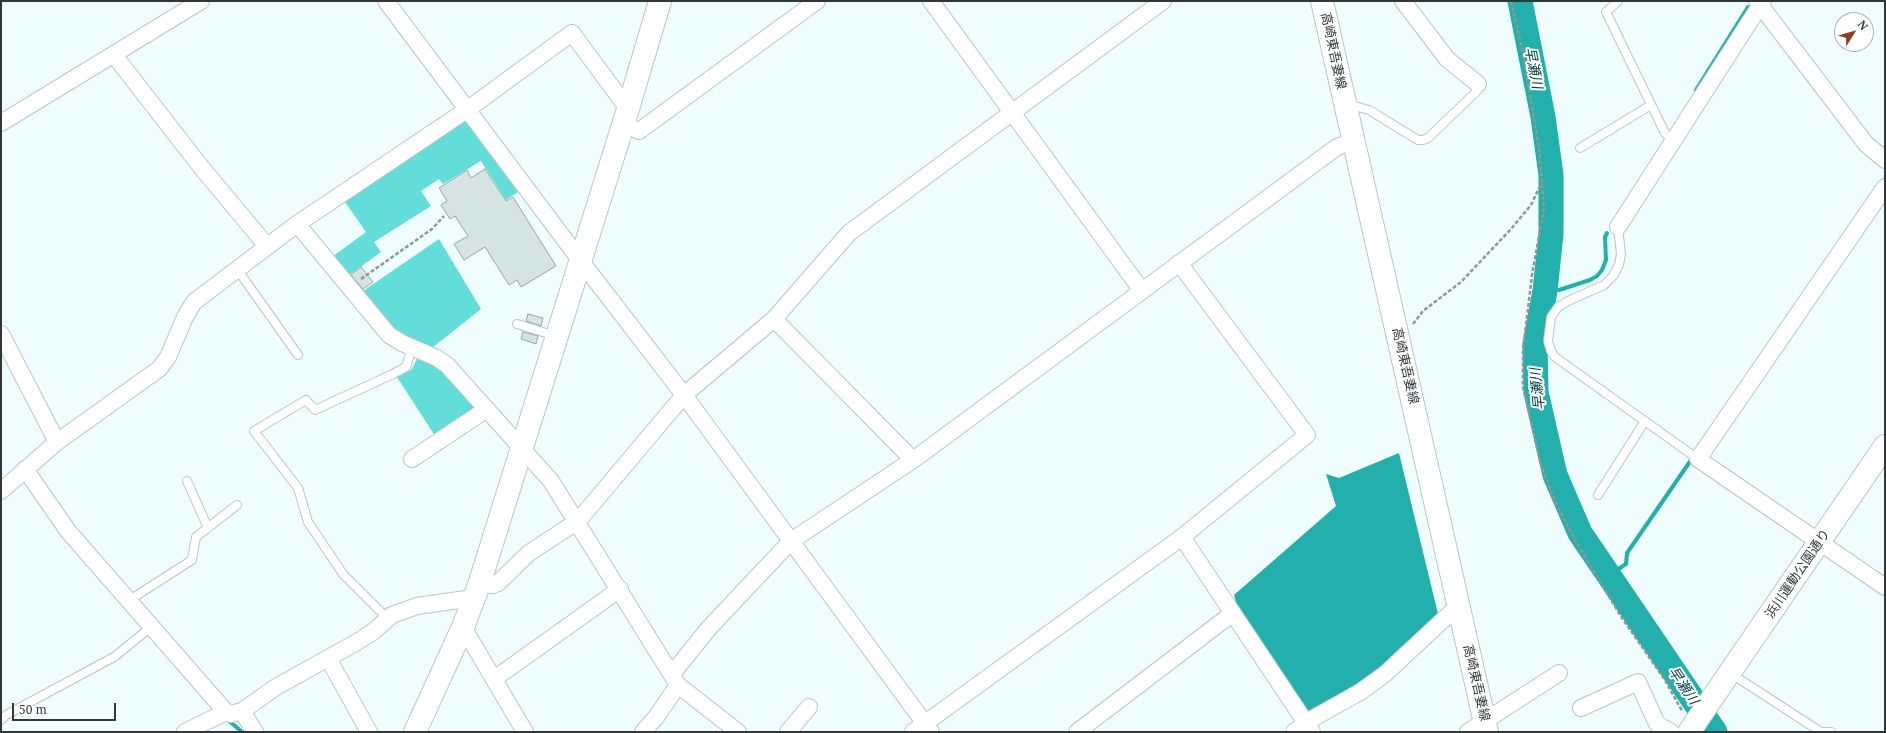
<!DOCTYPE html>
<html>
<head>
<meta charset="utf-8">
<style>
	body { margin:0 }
	#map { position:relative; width:1886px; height:733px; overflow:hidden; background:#effefd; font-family:"Noto Serif",serif }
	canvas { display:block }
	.frame { position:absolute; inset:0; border:2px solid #313737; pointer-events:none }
	.north { position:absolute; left:1834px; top:12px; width:40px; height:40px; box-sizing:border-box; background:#fff; border:1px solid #adafaf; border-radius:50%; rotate:53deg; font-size:11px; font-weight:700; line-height:16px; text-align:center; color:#313737 }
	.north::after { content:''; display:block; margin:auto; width:14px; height:18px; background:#8a4223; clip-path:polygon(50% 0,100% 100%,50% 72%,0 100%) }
	.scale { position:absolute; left:12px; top:703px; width:104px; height:18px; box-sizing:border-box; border:2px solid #313737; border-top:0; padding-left:5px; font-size:12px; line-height:14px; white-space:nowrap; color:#313737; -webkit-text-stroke:3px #fff; paint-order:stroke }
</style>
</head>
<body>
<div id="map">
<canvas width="1886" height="733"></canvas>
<div class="frame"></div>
<div class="north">N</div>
<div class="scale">50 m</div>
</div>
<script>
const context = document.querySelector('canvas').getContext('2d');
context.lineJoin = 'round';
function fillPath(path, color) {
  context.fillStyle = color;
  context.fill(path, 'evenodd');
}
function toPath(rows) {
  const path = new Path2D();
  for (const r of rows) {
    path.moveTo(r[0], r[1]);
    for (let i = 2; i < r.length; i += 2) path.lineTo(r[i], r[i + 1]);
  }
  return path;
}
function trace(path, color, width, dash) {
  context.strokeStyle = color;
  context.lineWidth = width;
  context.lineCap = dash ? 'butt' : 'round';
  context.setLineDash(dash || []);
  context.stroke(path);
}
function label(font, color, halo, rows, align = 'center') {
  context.font = font + ' "Noto Serif","Noto Sans JP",serif';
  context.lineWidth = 4;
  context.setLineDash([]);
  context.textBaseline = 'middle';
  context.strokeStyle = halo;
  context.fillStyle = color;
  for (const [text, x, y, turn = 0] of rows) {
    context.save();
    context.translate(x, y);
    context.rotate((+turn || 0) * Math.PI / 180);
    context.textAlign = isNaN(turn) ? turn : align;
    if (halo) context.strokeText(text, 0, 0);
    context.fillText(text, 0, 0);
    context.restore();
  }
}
fillPath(toPath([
	[462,121,465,121,518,192,506,200,481,161,443,184,439,179,421,191,431,206,374,242,381,252,348,276,332,257,366,232,343,199],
	[439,239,481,309,432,348,394,331,360,293],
	[419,355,432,361,479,410,437,439,397,377,411,370]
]), '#63ddd9');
fillPath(toPath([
	[1399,453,1439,618,1384,669,1310,715,1240,616,1234,595,1336,506,1326,474,1339,478]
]), '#23b0ad');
trace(toPath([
	[1696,90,1748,7],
	[1559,290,1590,280,1597,276,1602,270,1606,260,1605,237,1607,233],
	[1608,576,1626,564,1627,553,1691,460],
	[227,719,242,732]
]), '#23b0ad', 4);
trace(toPath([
	[1520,1,1543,117,1551,175,1551,234,1545,291,1535,344,1536,392,1555,475,1580,533,1715,732]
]), '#23b0ad', 25);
const building = toPath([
	[485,169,506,201,513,197,556,266,521,287,517,280,509,285,485,247,464,260,454,244,468,236,455,216,450,219,441,205,447,201,439,188,467,170,471,178,485,169],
	[361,267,373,282,363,289,351,275,361,267],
	[528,314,543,318,541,326,526,321,528,314],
	[523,332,538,336,536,344,521,339,523,332]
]);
fillPath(building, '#d5e4e3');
trace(building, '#98a6a5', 1);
const lane = toPath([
	[1618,1,1606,12,1665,133,1674,141],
	[1347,104,1369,110,1418,140,1423,140,1428,138,1476,92,1479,88,1478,84],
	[1580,148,1651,105],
	[1618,227,1621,254,1619,265,1613,276,1604,285,1568,301,1558,307,1551,317,1548,341,1551,351,1555,357,1698,459],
	[237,269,298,355],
	[517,324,556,336],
	[187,481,208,528],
	[1598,495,1645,421],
	[128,601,192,560,196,537,237,505],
	[388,619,343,574,308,522,298,488,254,431,306,400,315,410,393,374,406,367,412,348],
	[1730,673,1821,732,1831,732],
	[1,720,6,715,114,657,151,627]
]);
const street = toPath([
	[386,1,580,260,684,395,931,732],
	[931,1,1142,291],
	[1403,1,1447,59,1478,84],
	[1757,1,1866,144,1885,160],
	[114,55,201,167,267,246],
	[1,123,201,1],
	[623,124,639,131,817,1],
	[1885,187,1698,459,1885,587],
	[297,224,389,335,402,343,437,358,447,365,551,481,678,685,738,732],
	[1618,227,1763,1],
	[774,319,913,460],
	[1,334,57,442],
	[412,459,487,409],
	[25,469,68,531,226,712,231,714,242,711,276,687,357,642,374,631,392,615,417,606,473,598],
	[1,491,57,442,159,369,168,357,185,317,194,302,297,224,468,109,572,33,628,109],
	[1182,537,1312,732],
	[479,585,493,585,498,583,529,553,578,521,684,395,774,319,849,233,1163,1],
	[463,627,525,732],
	[328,658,369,732],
	[672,674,709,628,791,541,913,460,1337,147,1354,141],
	[494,679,620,589],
	[1581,708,1638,682,1657,724,1671,732],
	[242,711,255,732],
	[185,732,226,712],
	[643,732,657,716,678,685],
	[788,732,809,707],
	[913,732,1182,537,1307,435,1179,263],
	[1077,732,1233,613],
	[1294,732,1310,720,1360,692,1385,674,1458,606],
	[1468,732,1559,673]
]);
const secondary = toPath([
	[415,732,463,627,479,585,628,109,660,1],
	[1689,732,1885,446]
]);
const primary = toPath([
	[1322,1,1487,732]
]);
trace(lane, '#b8c6c6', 10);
trace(street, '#b8c6c6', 18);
trace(secondary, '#b8c6c6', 24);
trace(primary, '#b8c6c6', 24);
trace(toPath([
	[1511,1,1523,53,1539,148,1544,208,1532,275,1523,350,1523,387,1541,465,1557,506,1582,552,1622,618,1665,680,1682,711],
	[361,279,432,229,444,216],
	[1413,324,1423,311,1461,282,1511,229,1531,205,1542,182]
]), '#8d9897', 2.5, [4, 2]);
trace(lane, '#fff', 8);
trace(street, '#fff', 16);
trace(secondary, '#fff', 22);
trace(primary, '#fff', 22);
label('13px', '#313737', '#fff', [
	["高崎東吾妻線",1333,51,78],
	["高崎東吾妻線",1405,366,77],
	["浜川運動公園通り",1798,574,-56],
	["高崎東吾妻線",1476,683,77]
]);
label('italic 14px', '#02403f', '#fff', [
	["早瀬川",1533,68,79],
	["早瀬川",1538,389,-96],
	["早瀬川",1683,686,56]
]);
</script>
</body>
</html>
